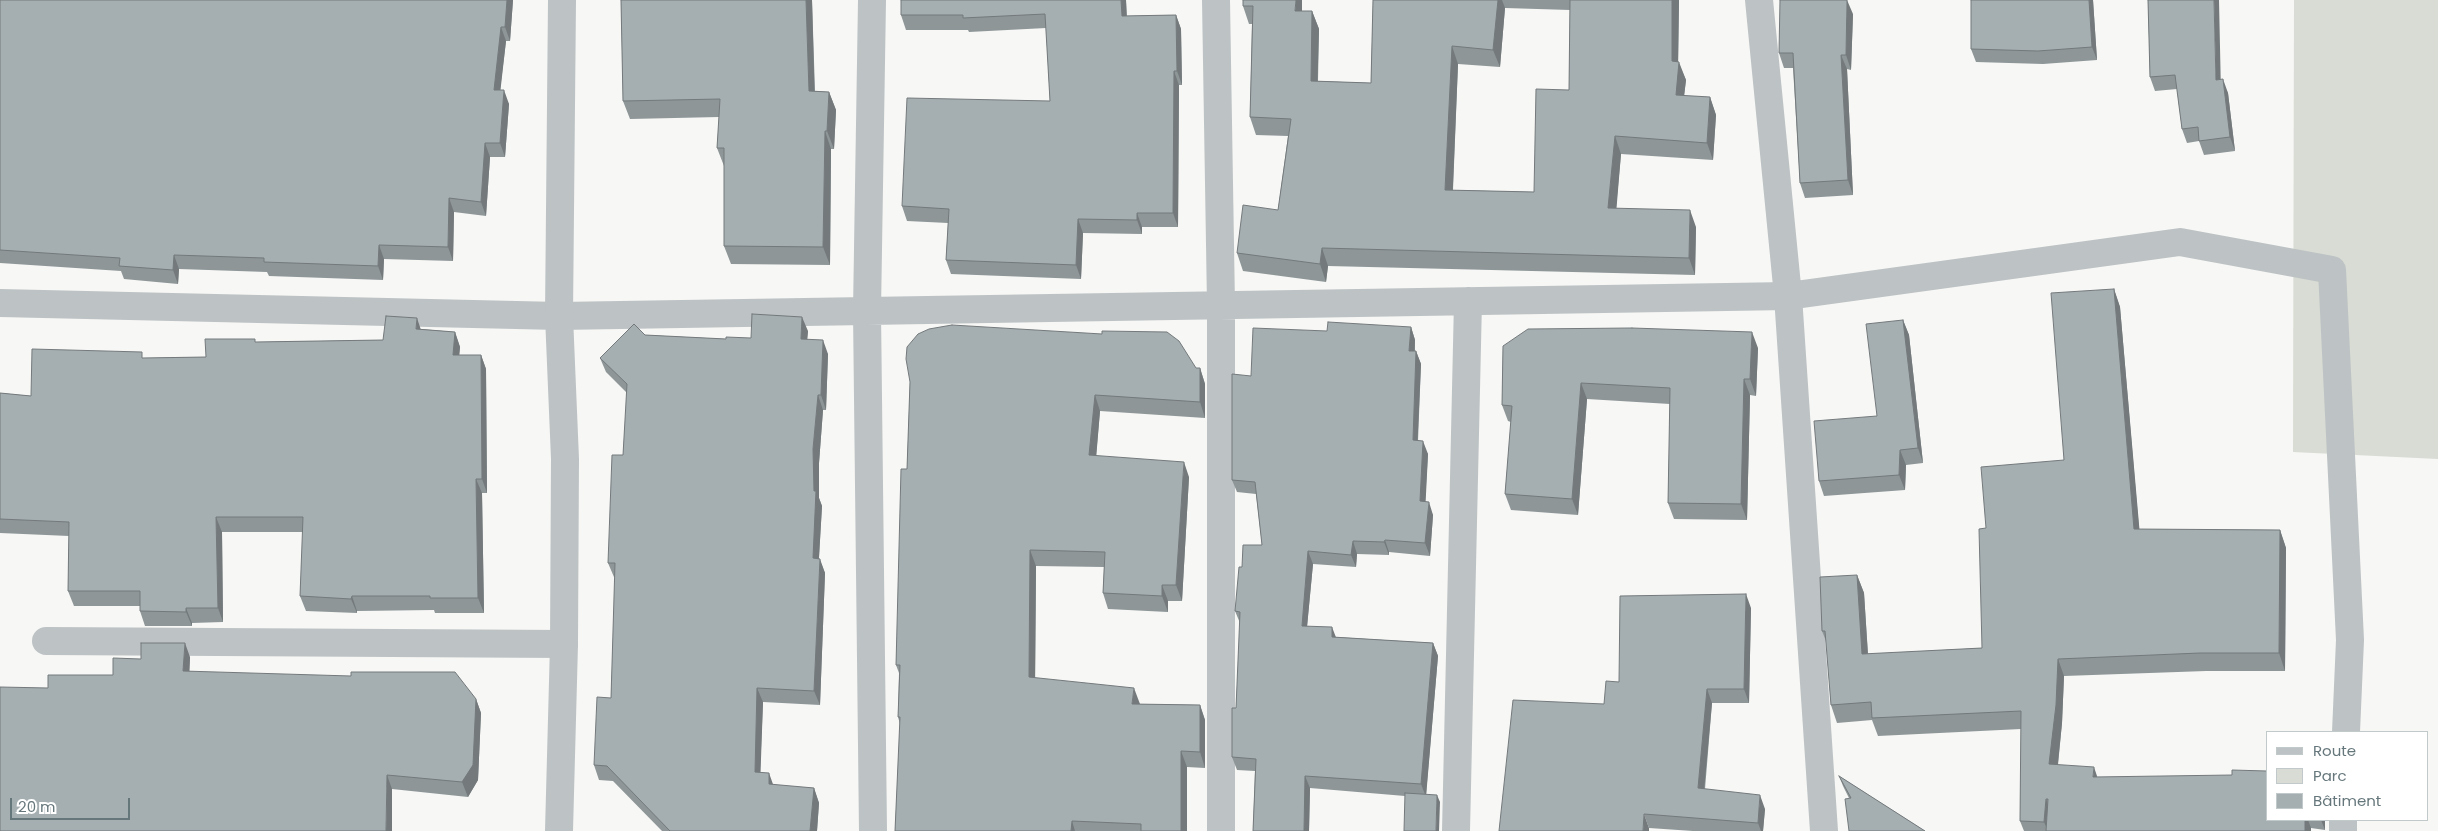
<!DOCTYPE html>
<html>
<head>
<meta charset="utf-8">
<style>
	body { margin:0 }
	#map { position:relative; width:2438px; height:831px; overflow:hidden; background:#f7f7f5; font-family:Poppins,sans-serif }
	canvas { display:block }
	.legend { position:absolute; left:2266px; top:731px; width:162px; height:90px; box-sizing:border-box; background:#fff; border:1px solid #c2c9cb; margin:0; padding:6px 9px; list-style:none; font-size:15px; color:#66777c }
	.legend li { display:flex; align-items:center; gap:10px; height:25px }
	.legend b { width:25px; border:1px solid #c2c9cb }
	.scale { position:absolute; left:10px; top:798px; width:120px; height:22px; box-sizing:border-box; border:2px solid #66777c; border-top:0; padding-left:6px; font-size:15px; line-height:18px; white-space:nowrap; color:#66777c; -webkit-text-stroke:4px #fff; paint-order:stroke }
</style>
</head>
<body>
<div id="map">
<canvas width="2438" height="831"></canvas>
<ul class="legend">
<li><b style="height:6px;background:#bdc2c4"></b>Route</li>
<li><b style="height:14px;background:#d8dcd4"></b>Parc</li>
<li><b style="height:14px;background:#a5aeb1"></b>Bâtiment</li>
</ul>
<div class="scale">20 m</div>
</div>
<script>
const context = document.querySelector('canvas').getContext('2d');
context.lineJoin = 'round';
function fillPath(path, color) {
  context.fillStyle = color;
  context.fill(path, 'evenodd');
}
function toPath(rows) {
  const path = new Path2D();
  for (const r of rows) {
    path.moveTo(r[0], r[1]);
    for (let i = 2; i < r.length; i += 2) path.lineTo(r[i], r[i + 1]);
  }
  return path;
}
function trace(path, color, width, dash) {
  context.strokeStyle = color;
  context.lineWidth = width;
  context.lineCap = dash ? 'butt' : 'round';
  context.setLineDash(dash || []);
  context.stroke(path);
}
fillPath(toPath([
	[2294,0,2438,0,2438,459,2293,452]
]), '#d8dcd4');
trace(toPath([
	[872,0,867,311,873,831],
	[1216,0,1221,305,1221,831],
	[1759,0,1788,296,1824,831],
	[0,303,559,316,1788,296,2180,242,2332,270,2350,640,2346,732],
	[46,641,564,644],
	[1456,831,1468,301],
	[2343,831,2343,820]
]), '#bdc2c4', 28);
trace(toPath([
	[559,831,564,644,565,459,559,316,562,0]
]), '#bdc2c4', 28);
fillPath(toPath([
	[0,0,513,0,510,41,506,41,500,90,509,104,505,157,490,157,486,216,454,212,453,261,384,259,383,280,269,276,267,272,179,269,178,284,124,279,121,271,0,263],
	[621,0,812,0,815,91,829,92,836,110,834,149,831,149,830,265,731,264,724,246,724,166,717,148,719,117,630,119,623,101],
	[901,0,1126,0,1127,16,1176,15,1181,29,1182,85,1179,85,1178,227,1142,227,1142,234,1083,233,1081,279,951,274,946,260,948,223,907,221,902,206,1050,101,1046,28,969,32,968,30,906,30,901,15],
	[1243,0,1302,11,1312,11,1319,29,1318,81,1371,83,1373,0,1679,0,1678,62,1686,80,1684,96,1710,97,1716,115,1713,160,1621,154,1616,208,1696,227,1695,275,1328,266,1326,282,1243,271,1237,253,1278,210,1288,136,1256,135,1250,117,1252,24,1249,24,1243,6],
	[1505,8,1570,10,1569,90,1534,192,1453,190,1458,64,1500,67],
	[2093,0,2097,60,2043,64,1976,62,1971,49],
	[2148,0,2221,80,2228,93,2235,151,2204,155,2199,141,2187,143,2182,129,2177,89,2155,91,2150,77],
	[1853,14,1851,70,1847,69,1853,195,1805,198,1800,183,1793,68,1784,68,1779,53],
	[2114,289,2120,307,2139,529,2280,530,2286,548,2285,671,2206,671,2064,676,2062,723,2058,765,2097,777,2267,820,2325,820,2325,830,2311,828,2311,831,2024,831,2020,821,2021,729,1878,736,1872,720,1837,723,1831,705,1826,641,1822,631,1857,575,1864,593,1868,654,1982,648,1986,528,2064,460],
	[1903,320,1909,335,1923,463,1906,465,1905,490,1824,496,1819,481,1877,416],
	[1411,327,1415,340,1415,351,1416,351,1421,364,1418,441,1428,454,1425,502,1433,515,1430,556,1389,552,1389,555,1357,554,1356,567,1313,564,1307,626,1336,637,1433,643,1438,656,1426,794,1440,802,1405,796,1310,788,1309,831,1253,831,1255,771,1237,770,1232,757,1236,708,1240,623,1235,611,1242,567,1262,545,1256,494,1237,492,1232,480,1251,376],
	[421,329,455,332,460,347,459,355,481,355,486,369,487,493,482,493,484,613,435,613,434,610,357,611,357,613,306,611,300,596,303,532,222,532,223,622,192,623,192,626,145,626,140,611,140,606,74,606,68,591,69,536,0,533,0,393,31,396,144,358,206,357,257,342,383,340],
	[808,331,807,339,828,354,826,410,823,410,819,463,819,498,822,506,819,558,825,573,820,705,763,702,760,773,773,785,814,788,819,803,817,831,662,831,613,781,599,780,594,765,611,698,615,577,614,577,608,563,623,455,627,393,606,372,600,358,645,335,726,339,751,338],
	[1503,346,1758,348,1756,396,1750,395,1747,520,1674,519,1668,503,1670,404,1587,399,1578,515,1511,510,1505,494,1511,422,1508,421,1502,405],
	[1200,368,1205,384,1205,418,1100,411,1096,456,1189,477,1182,601,1168,601,1168,612,1108,609,1103,593,1104,567,1036,566,1035,678,1140,704,1200,705,1205,720,1205,768,1187,767,1187,831,895,831,900,724,898,717,899,673,896,665,907,469,910,382],
	[1751,608,1749,703,1712,703,1705,789,1765,809,1763,831,1693,831,1649,828,1604,704,1619,682],
	[190,657,189,671,476,699,481,713,478,780,468,797,392,789,48,688,113,675,141,659],
	[1839,776,1925,831,1849,798,1843,786]
]), '#8e9698');
fillPath(toPath([
	[507,0,513,0,510,41,505,27],
	[806,0,812,0,815,109,809,91],
	[1121,0,1126,0,1127,30,1122,16],
	[1296,0,1302,0,1302,28,1295,11],
	[1498,0,1502,0,1505,8,1500,67,1493,50],
	[1672,0,1679,0,1678,71,1679,62,1686,80,1682,113,1676,95,1672,61],
	[1847,0,1853,14,1851,70,1846,55],
	[2089,0,2093,0,2097,60,2092,47],
	[2214,0,2219,0,2221,94,2216,80],
	[1312,11,1319,29,1317,99,1311,81],
	[1176,15,1181,29,1182,85,1177,71],
	[501,27,506,41,499,103,494,90],
	[1452,46,1458,64,1452,208,1445,190],
	[1841,55,1847,69,1853,195,1848,180],
	[1174,71,1179,85,1178,227,1173,213],
	[2223,79,2228,93,2235,151,2230,137],
	[504,90,509,104,505,157,500,143],
	[829,92,836,110,834,149,827,131],
	[1710,97,1716,115,1713,160,1707,143],
	[825,131,831,149,830,265,823,247],
	[1615,136,1621,154,1615,226,1608,208],
	[485,143,490,157,486,216,481,202],
	[449,198,454,212,453,261,448,247],
	[1690,210,1696,227,1695,275,1689,258],
	[1137,213,1142,227,1142,234,1137,220],
	[1078,219,1083,233,1081,279,1076,265],
	[379,245,384,259,383,280,378,266],
	[1322,248,1328,266,1326,282,1320,264],
	[174,255,179,269,178,284,173,270],
	[2114,289,2120,307,2141,547,2134,529],
	[802,317,808,331,806,354,801,339],
	[417,318,422,333,416,329],
	[1903,320,1909,335,1923,463,1918,448],
	[1411,327,1415,340,1414,363,1409,351],
	[455,332,460,347,458,370,453,355],
	[1752,332,1758,348,1756,396,1750,379],
	[823,340,828,354,826,410,821,395],
	[1416,351,1421,364,1417,453,1413,440],
	[481,355,486,369,487,493,482,479],
	[1200,368,1205,384,1205,418,1200,402],
	[1744,379,1750,395,1747,520,1741,504],
	[1581,383,1587,399,1578,515,1572,499],
	[818,395,823,410,819,463,819,498,822,506,818,573,813,558,813,449],
	[1095,395,1100,411,1095,471,1089,455],
	[1423,441,1428,454,1425,514,1420,501],
	[1900,450,1906,465,1905,490,1899,475],
	[1184,462,1189,477,1182,601,1176,585],
	[476,479,482,493,484,613,478,598],
	[1429,502,1433,515,1430,556,1425,543],
	[216,517,222,532,223,622,218,608],
	[2280,530,2286,548,2285,671,2279,653],
	[1385,540,1389,552,1389,555,1384,542],
	[1353,541,1357,554,1356,567,1351,555],
	[1030,550,1036,566,1035,693,1029,677],
	[1308,551,1313,564,1306,638,1302,626],
	[820,559,825,573,820,705,814,691],
	[1857,575,1864,593,1869,672,1862,654],
	[1162,585,1168,601,1168,612,1162,596],
	[1746,594,1751,608,1749,703,1744,689],
	[352,596,357,611,357,613,351,599],
	[186,608,192,623,192,626,186,612],
	[1332,627,1337,640,1332,637],
	[185,643,190,657,189,685,183,671],
	[1433,643,1438,656,1426,797,1421,784],
	[2058,659,2064,676,2062,723,2056,782,2049,764],
	[757,688,763,702,760,787,755,772],
	[1134,688,1140,704,1132,704],
	[1707,689,1712,703,1703,802,1698,788],
	[476,699,481,713,478,780,468,797,462,782],
	[1200,705,1205,720,1205,768,1200,752],
	[1181,751,1187,767,1187,831,1181,831],
	[2094,767,2100,785,2093,777],
	[769,773,774,787,769,784],
	[387,775,392,789,392,831,386,831],
	[1305,776,1310,788,1309,831,1304,831],
	[814,788,819,803,817,831,810,831],
	[1437,795,1440,802,1439,831,1436,831],
	[1760,795,1765,809,1763,831,1761,831,1758,823],
	[2046,799,2053,817,2048,831,2044,822],
	[1644,814,1649,828,1649,831,1643,831],
	[2305,820,2308,820,2311,828,2311,831,2305,831],
	[2321,820,2325,820,2325,830],
	[1072,821,1075,831,1071,831]
]), '#747a7c');
const building = toPath([
	[0,0,507,0,505,27,501,27,494,90,504,90,500,143,485,143,481,202,449,198,448,247,379,245,378,266,264,262,264,258,174,255,173,270,119,266,120,258,0,250,0,0],
	[621,0,806,0,809,91,829,92,827,131,825,131,823,247,724,246,724,148,717,148,720,99,623,101,621,0],
	[901,0,1121,0,1122,16,1176,15,1177,71,1174,71,1173,213,1137,213,1137,220,1078,219,1076,265,946,260,949,209,902,206,907,98,1050,101,1045,14,963,18,963,15,901,15,901,0],
	[1243,0,1296,0,1295,11,1312,11,1311,81,1371,83,1373,0,1498,0,1493,50,1452,46,1445,190,1534,192,1536,89,1569,90,1570,0,1672,0,1672,61,1679,62,1676,95,1710,97,1707,143,1615,136,1608,208,1690,210,1689,258,1322,248,1320,264,1237,253,1243,205,1278,210,1291,119,1250,117,1253,6,1243,6,1243,0],
	[1780,0,1847,0,1846,55,1841,55,1848,180,1800,183,1793,53,1779,53,1780,0],
	[1971,0,2089,0,2092,47,2038,51,1971,49,1971,0],
	[2148,0,2214,0,2216,80,2223,79,2230,137,2199,141,2198,127,2182,129,2175,75,2150,77,2148,0],
	[2114,289,2134,529,2280,530,2279,653,2200,653,2058,659,2056,705,2049,764,2094,767,2093,777,2232,775,2232,770,2267,771,2267,820,2305,820,2305,831,2046,831,2048,799,2046,799,2044,822,2020,821,2021,711,1872,718,1871,702,1831,705,1825,631,1822,631,1820,577,1857,575,1862,654,1982,648,1979,529,1986,528,1981,467,2064,460,2051,293,2114,289],
	[752,314,802,317,801,339,823,340,821,395,818,395,813,449,814,491,816,491,813,558,820,559,814,691,757,688,755,772,769,773,769,784,814,788,810,831,670,831,607,766,594,765,597,697,611,698,615,563,608,563,612,455,623,455,627,384,600,358,634,324,645,335,726,339,726,337,751,338,752,314],
	[386,316,417,318,416,329,455,332,453,355,481,355,482,479,476,479,478,598,430,598,430,596,352,596,351,599,300,596,303,517,216,517,218,608,186,608,186,612,140,611,140,591,68,591,69,522,0,519,0,393,31,396,32,349,142,352,142,358,206,357,205,339,255,339,255,342,383,340,386,316],
	[1903,320,1918,448,1900,450,1899,475,1819,481,1814,421,1877,416,1866,324,1903,320],
	[1328,322,1411,327,1409,351,1416,351,1413,440,1423,441,1420,501,1429,502,1425,543,1385,540,1384,542,1353,541,1351,555,1308,551,1302,626,1332,627,1332,637,1433,643,1421,784,1305,776,1304,831,1253,831,1256,759,1232,757,1232,708,1236,708,1240,612,1235,611,1239,567,1242,567,1243,545,1262,545,1255,482,1232,480,1232,374,1251,376,1253,328,1327,331,1328,322],
	[952,325,1102,334,1102,331,1167,332,1179,341,1196,368,1200,368,1200,402,1095,395,1089,455,1184,462,1176,585,1162,585,1162,596,1103,593,1105,552,1030,550,1029,677,1134,688,1132,704,1200,705,1200,752,1181,751,1181,831,1141,831,1141,824,1072,821,1071,831,895,831,900,717,898,717,900,665,896,665,901,469,907,469,910,382,906,359,907,347,918,334,929,329,952,325],
	[1632,328,1752,332,1750,379,1744,379,1741,504,1668,503,1670,388,1581,383,1572,499,1505,494,1512,406,1502,405,1503,346,1528,329,1632,328],
	[1746,594,1744,689,1707,689,1698,788,1760,795,1758,823,1644,814,1643,831,1499,831,1513,700,1604,704,1606,681,1619,682,1620,596,1746,594],
	[141,643,185,643,183,671,351,676,351,672,455,672,476,699,473,765,462,782,387,775,386,831,0,831,0,687,48,688,48,675,113,675,113,658,141,659,141,643],
	[1839,776,1925,831,1849,831,1845,799,1851,798,1839,776],
	[1405,793,1437,795,1436,831,1404,831,1405,793]
]);
fillPath(building, '#a5aeb1');
trace(building, '#747a7c', 1);
</script>
</body>
</html>
